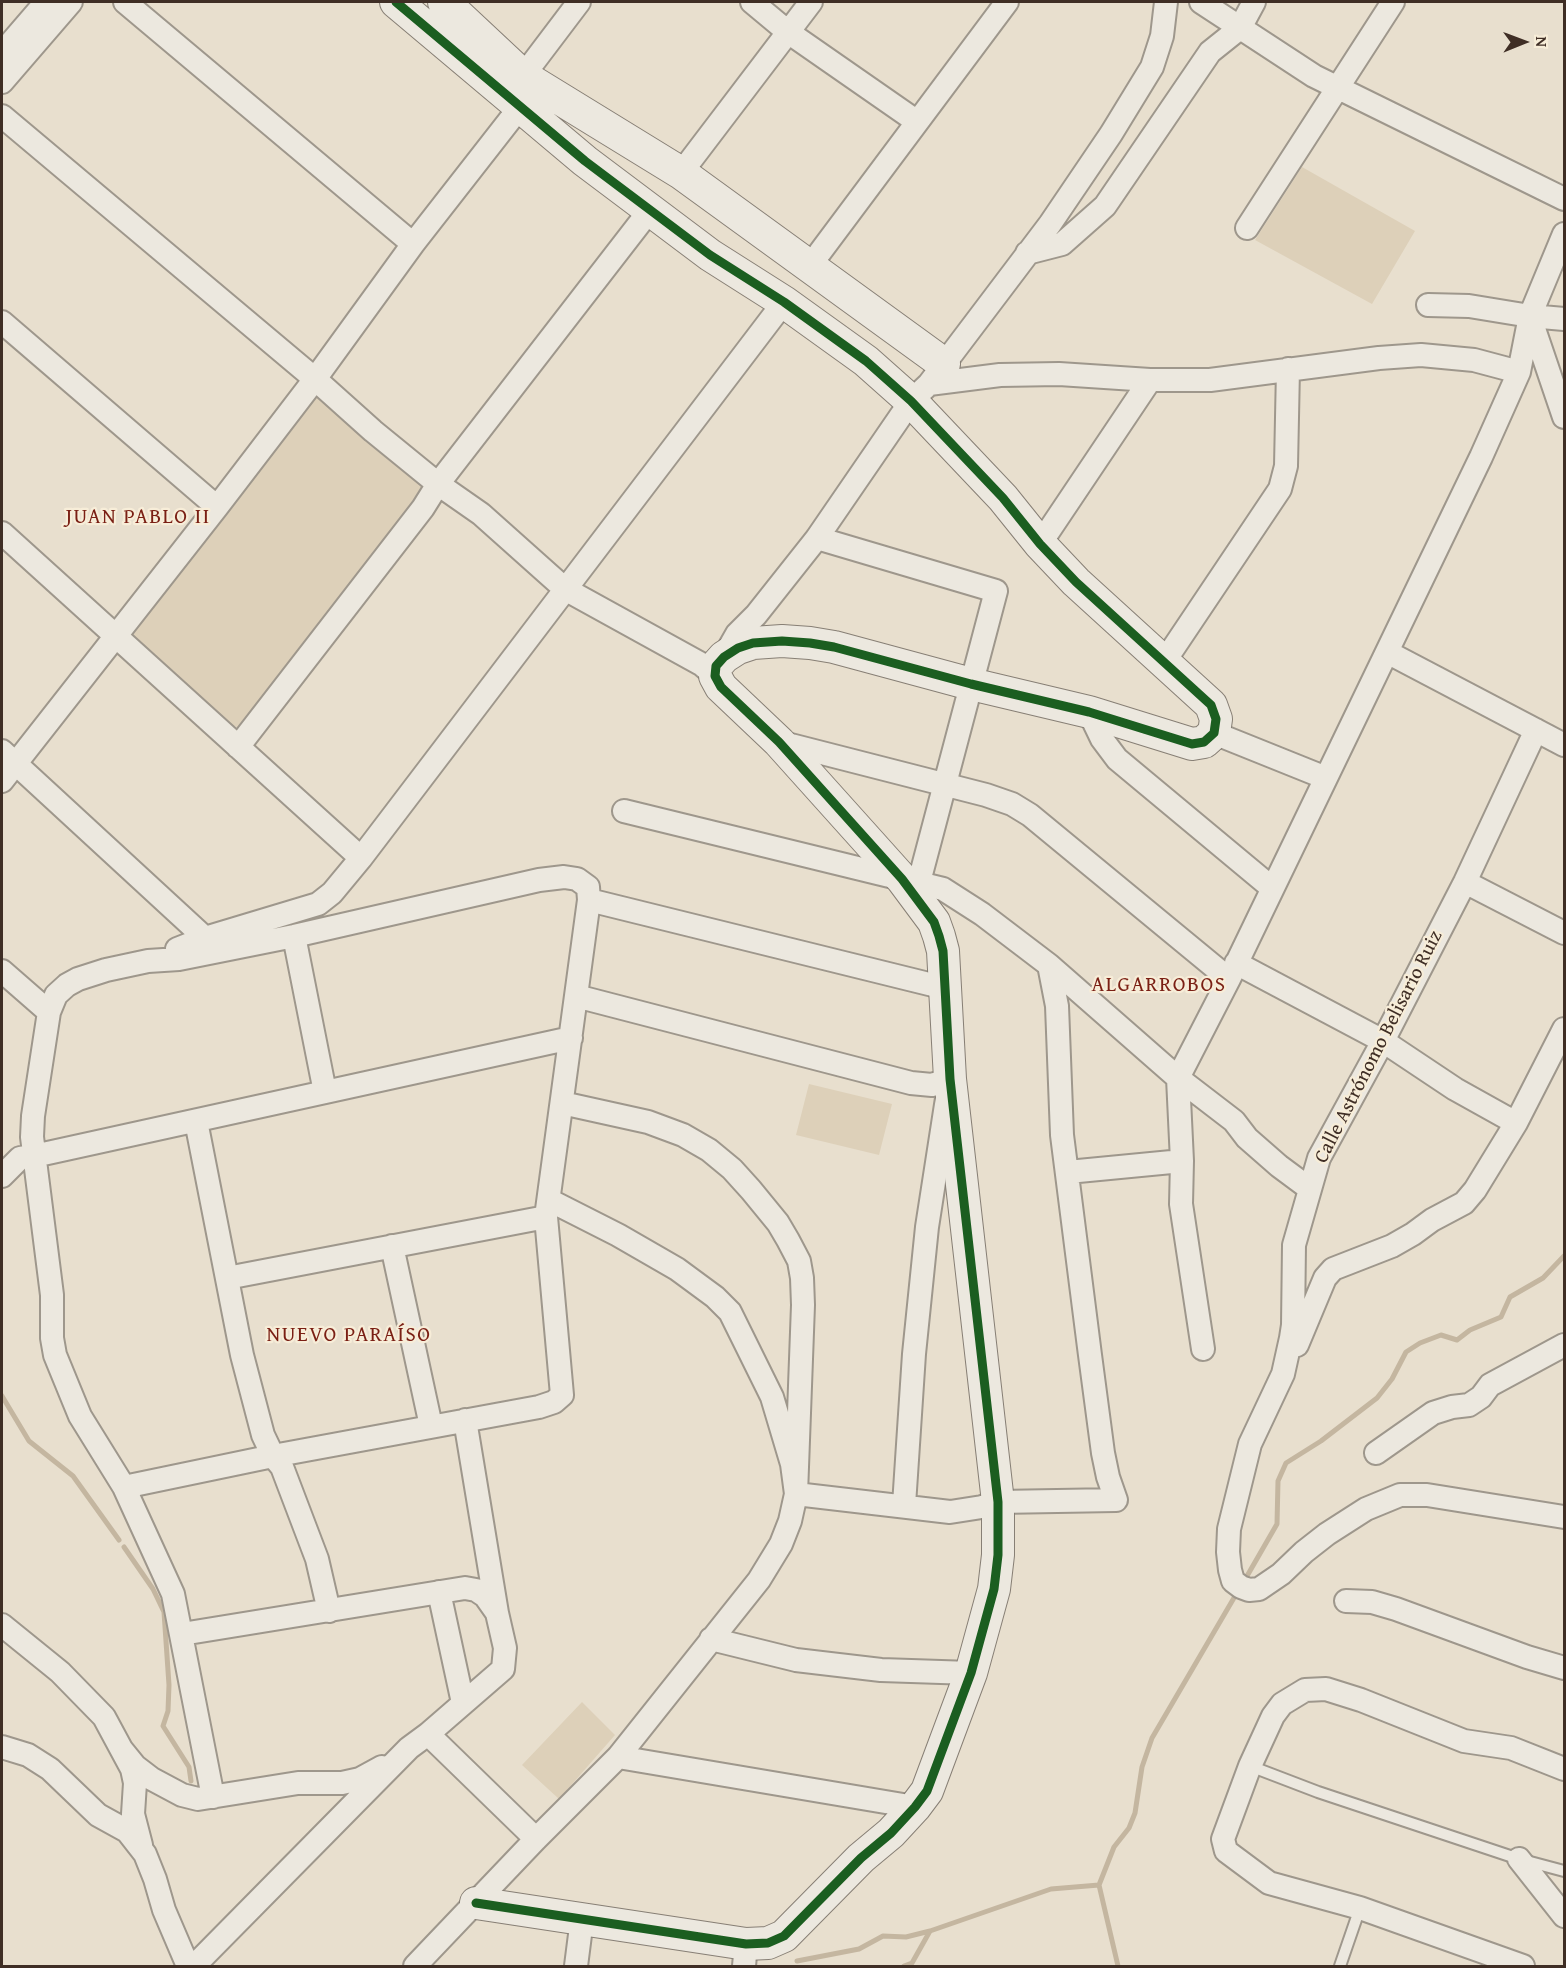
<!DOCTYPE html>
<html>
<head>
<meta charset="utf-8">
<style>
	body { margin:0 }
	#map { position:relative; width:1566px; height:1968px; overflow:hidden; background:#e8dfce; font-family:"Gentium Book Plus",serif }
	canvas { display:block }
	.frame { position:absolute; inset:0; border:3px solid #3f2e25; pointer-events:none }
	.north { position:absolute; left:1494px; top:12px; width:60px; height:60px; -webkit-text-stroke:4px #f7edd8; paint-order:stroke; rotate:89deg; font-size:16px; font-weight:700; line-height:24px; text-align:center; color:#3f2e25 }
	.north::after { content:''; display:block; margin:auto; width:21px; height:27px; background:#3f2e25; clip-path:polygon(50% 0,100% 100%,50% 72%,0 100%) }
</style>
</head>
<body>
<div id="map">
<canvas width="1566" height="1968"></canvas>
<div class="frame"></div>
<div class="north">N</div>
</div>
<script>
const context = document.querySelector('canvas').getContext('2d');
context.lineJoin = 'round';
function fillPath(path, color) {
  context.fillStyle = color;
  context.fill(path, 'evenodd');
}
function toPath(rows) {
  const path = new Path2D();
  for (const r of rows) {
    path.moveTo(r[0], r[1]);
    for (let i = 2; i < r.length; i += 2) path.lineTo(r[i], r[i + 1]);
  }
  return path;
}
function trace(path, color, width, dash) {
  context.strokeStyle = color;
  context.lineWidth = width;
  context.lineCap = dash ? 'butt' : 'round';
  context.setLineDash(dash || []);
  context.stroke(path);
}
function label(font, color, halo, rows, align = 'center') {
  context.font = font + ' "Gentium Book Plus",serif';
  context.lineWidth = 4.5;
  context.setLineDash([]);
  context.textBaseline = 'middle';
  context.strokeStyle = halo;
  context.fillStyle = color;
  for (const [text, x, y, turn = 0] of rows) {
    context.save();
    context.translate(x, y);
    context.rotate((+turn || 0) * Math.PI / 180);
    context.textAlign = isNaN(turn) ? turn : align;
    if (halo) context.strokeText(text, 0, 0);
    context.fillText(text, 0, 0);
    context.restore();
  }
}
fillPath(toPath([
	[1302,167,1415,231,1372,304,1255,240],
	[322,397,424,481,425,491,246,724,237,727,228,724,129,642,132,624,315,398],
	[809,1084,892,1104,879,1155,796,1135],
	[582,1702,615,1735,559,1799,522,1765]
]), '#ddd0b9');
trace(toPath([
	[2,1396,29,1441,73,1476,119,1540],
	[124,1547,153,1589,164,1612,169,1685,168,1711,163,1726,189,1767,191,1781],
	[1243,1583,1277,1524,1278,1481,1286,1463,1321,1441,1377,1398,1392,1379,1406,1352,1420,1343,1441,1335,1457,1340,1470,1330,1501,1317,1510,1297,1543,1278,1564,1256],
	[797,1961,859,1949,883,1936,906,1937,930,1931],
	[904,1966,912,1963,930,1931,1051,1889,1099,1885],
	[1118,1966,1099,1885,1114,1847,1129,1828,1135,1813,1142,1767,1152,1738,1238,1591]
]), '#c4b6a0', 5);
const lane = toPath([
	[1250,1766,1318,1792,1519,1859,1564,1871],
	[1340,1966,1360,1908]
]);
const street = toPath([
	[125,2,413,244],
	[752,2,788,32,916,121],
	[1201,2,1314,76,1564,199],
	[2,53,46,2],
	[523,76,579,2],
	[2,82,71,2],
	[2,116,315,379,373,431,438,484,481,514,565,589,701,664,715,676],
	[681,173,811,2],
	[1247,228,1393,2],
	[1027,253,1062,244,1105,206,1210,52,1240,28,1254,2],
	[809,267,1007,2],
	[1428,305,1469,306,1530,316,1564,319],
	[1531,320,1564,417],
	[2,322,217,507],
	[929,384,1000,375,1059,374,1150,380,1210,380,1379,358,1421,355,1474,360,1519,372],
	[2,533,361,858],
	[817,538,996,591,919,882],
	[1040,544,1150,380],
	[1387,652,1564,745],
	[725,655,737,634,756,615,817,538,911,401,929,384,1050,224,1111,134,1152,67,1162,36,1166,2],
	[1164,662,1280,489,1286,466,1288,369],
	[1089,712,1102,739,1117,759,1272,888],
	[1536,730,1465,882,1383,1041,1319,1158,1294,1245,1293,1325,1291,1338,1283,1374,1250,1444,1229,1529,1228,1552,1230,1570,1233,1581,1241,1587,1249,1590,1259,1589,1281,1574,1304,1552,1327,1534,1366,1509,1400,1495,1427,1495,1564,1517],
	[1214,733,1326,778],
	[779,742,986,795,1012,804,1030,815,1229,979],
	[238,747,423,508,438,484,650,210],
	[2,751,205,938],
	[2,781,217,507,315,379,413,244,520,107],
	[624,811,943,889,982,914,1049,965,1178,1078,1234,1121,1247,1138,1279,1166,1310,1189],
	[1465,882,1564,933],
	[294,936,325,1092],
	[177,949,205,938,318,904,332,893,361,858,784,302],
	[1236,963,1383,1041,1455,1089,1516,1123],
	[2,971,49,1012],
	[576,996,911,1083,932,1085,950,1079,927,1227,914,1354,904,1505],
	[196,1121,242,1355,263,1435,273,1456,282,1467,317,1559,329,1611],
	[1068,1172,1182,1161],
	[2,1176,20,1158,34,1156,571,1038],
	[549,1200,618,1235,677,1269,715,1297,730,1312,772,1397,792,1464,796,1494,950,1512,982,1507,998,1502,1116,1500,1108,1477,1103,1453,1090,1355,1062,1135,1057,1006,1049,965],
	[392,1246,431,1426],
	[227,1278,546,1217],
	[1297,1345,1325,1278,1333,1269,1392,1246,1413,1234,1432,1220,1464,1203,1475,1190,1516,1123,1564,1029],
	[1203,1349,1181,1204,1182,1161,1178,1078,1229,979,1481,457,1519,372,1530,316,1564,234],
	[1376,1453,1433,1413,1452,1407,1469,1405,1481,1397,1490,1385,1564,1345],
	[124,1487,273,1456,539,1407,554,1402,562,1395,546,1217,589,900],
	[439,1592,463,1703],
	[1346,1601,1372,1602,1396,1609,1527,1657,1564,1668],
	[2,1625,60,1672,104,1717,132,1769,135,1783,133,1814,141,1845],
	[182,1634,465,1588,476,1590,485,1596,497,1613],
	[711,1639,796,1660,881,1670,971,1673],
	[428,1734,536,1839],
	[2,1747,28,1755,50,1769,98,1815,127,1831,145,1854,155,1879,164,1910,188,1966],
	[122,1750,135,1766,152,1779,182,1795,198,1799,298,1783,342,1783,360,1779,382,1767],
	[618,1757,915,1807],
	[213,1797,173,1594,124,1487,80,1416,55,1355,52,1338,52,1295,32,1137,33,1116,49,1012,56,995,67,985,78,979,106,970,148,961,179,959,294,936,539,880,564,877,577,879,588,887,589,900,945,988],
	[1519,1859,1564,1916],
	[194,1966,409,1748,428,1734,503,1669,505,1648,497,1613,465,1420],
	[415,1966,536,1839,618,1757,759,1580,781,1544,790,1521,796,1494,803,1305,802,1278,799,1261,788,1240,778,1223,751,1190,732,1169,709,1150,683,1135,648,1122,562,1103],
	[576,1966,582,1919],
	[744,1966,746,1944],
	[1523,1966,1360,1908,1269,1883,1226,1851,1223,1839,1250,1766,1273,1716,1282,1704,1305,1690,1326,1689,1361,1700,1464,1741,1511,1748,1564,1769]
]);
const secondary = toPath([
	[396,2,585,161,710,255,784,302,866,361,911,401,1003,498,1040,544,1076,582,1211,705,1216,719,1214,733,1204,742,1192,744,1089,712,971,684,834,647,810,643,782,641,753,643,738,648,724,657,716,666,715,676,721,687,779,742,902,879,934,922,939,936,943,951,950,1079,998,1502,998,1555,994,1589,971,1673,927,1791,915,1807,891,1833,861,1858,784,1936,768,1943,746,1944,476,1903],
	[444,2,523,76,681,173,944,364]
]);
trace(lane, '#9e978c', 14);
trace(street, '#9e978c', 26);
trace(secondary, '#877f75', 34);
trace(lane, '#ece8df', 10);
trace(street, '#ece8df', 22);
trace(secondary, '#ece8df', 32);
trace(toPath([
	[396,2,585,161,710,255,784,302,866,361,911,401,1003,498,1040,544,1076,582,1211,705,1216,719,1214,733,1204,742,1192,744,1089,712,971,684,834,647,810,643,782,641,753,643,738,648,724,657,716,666,715,676,721,687,779,742,902,879,934,922,939,936,943,951,950,1079,998,1502,998,1555,994,1589,971,1673,927,1791,915,1807,891,1833,861,1858,784,1936,768,1943,746,1944,476,1903]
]), '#1b5e20', 9);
label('20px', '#3f2e25', '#f7edd8', [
	["Calle Astrónomo Belisario Ruiz",1379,1047,-63]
]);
context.letterSpacing = '1.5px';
label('21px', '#7a1f14', '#f7edd8', [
	["JUAN PABLO II",138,518],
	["ALGARROBOS",1159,986],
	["NUEVO PARAÍSO",349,1336]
]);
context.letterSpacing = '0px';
</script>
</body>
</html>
